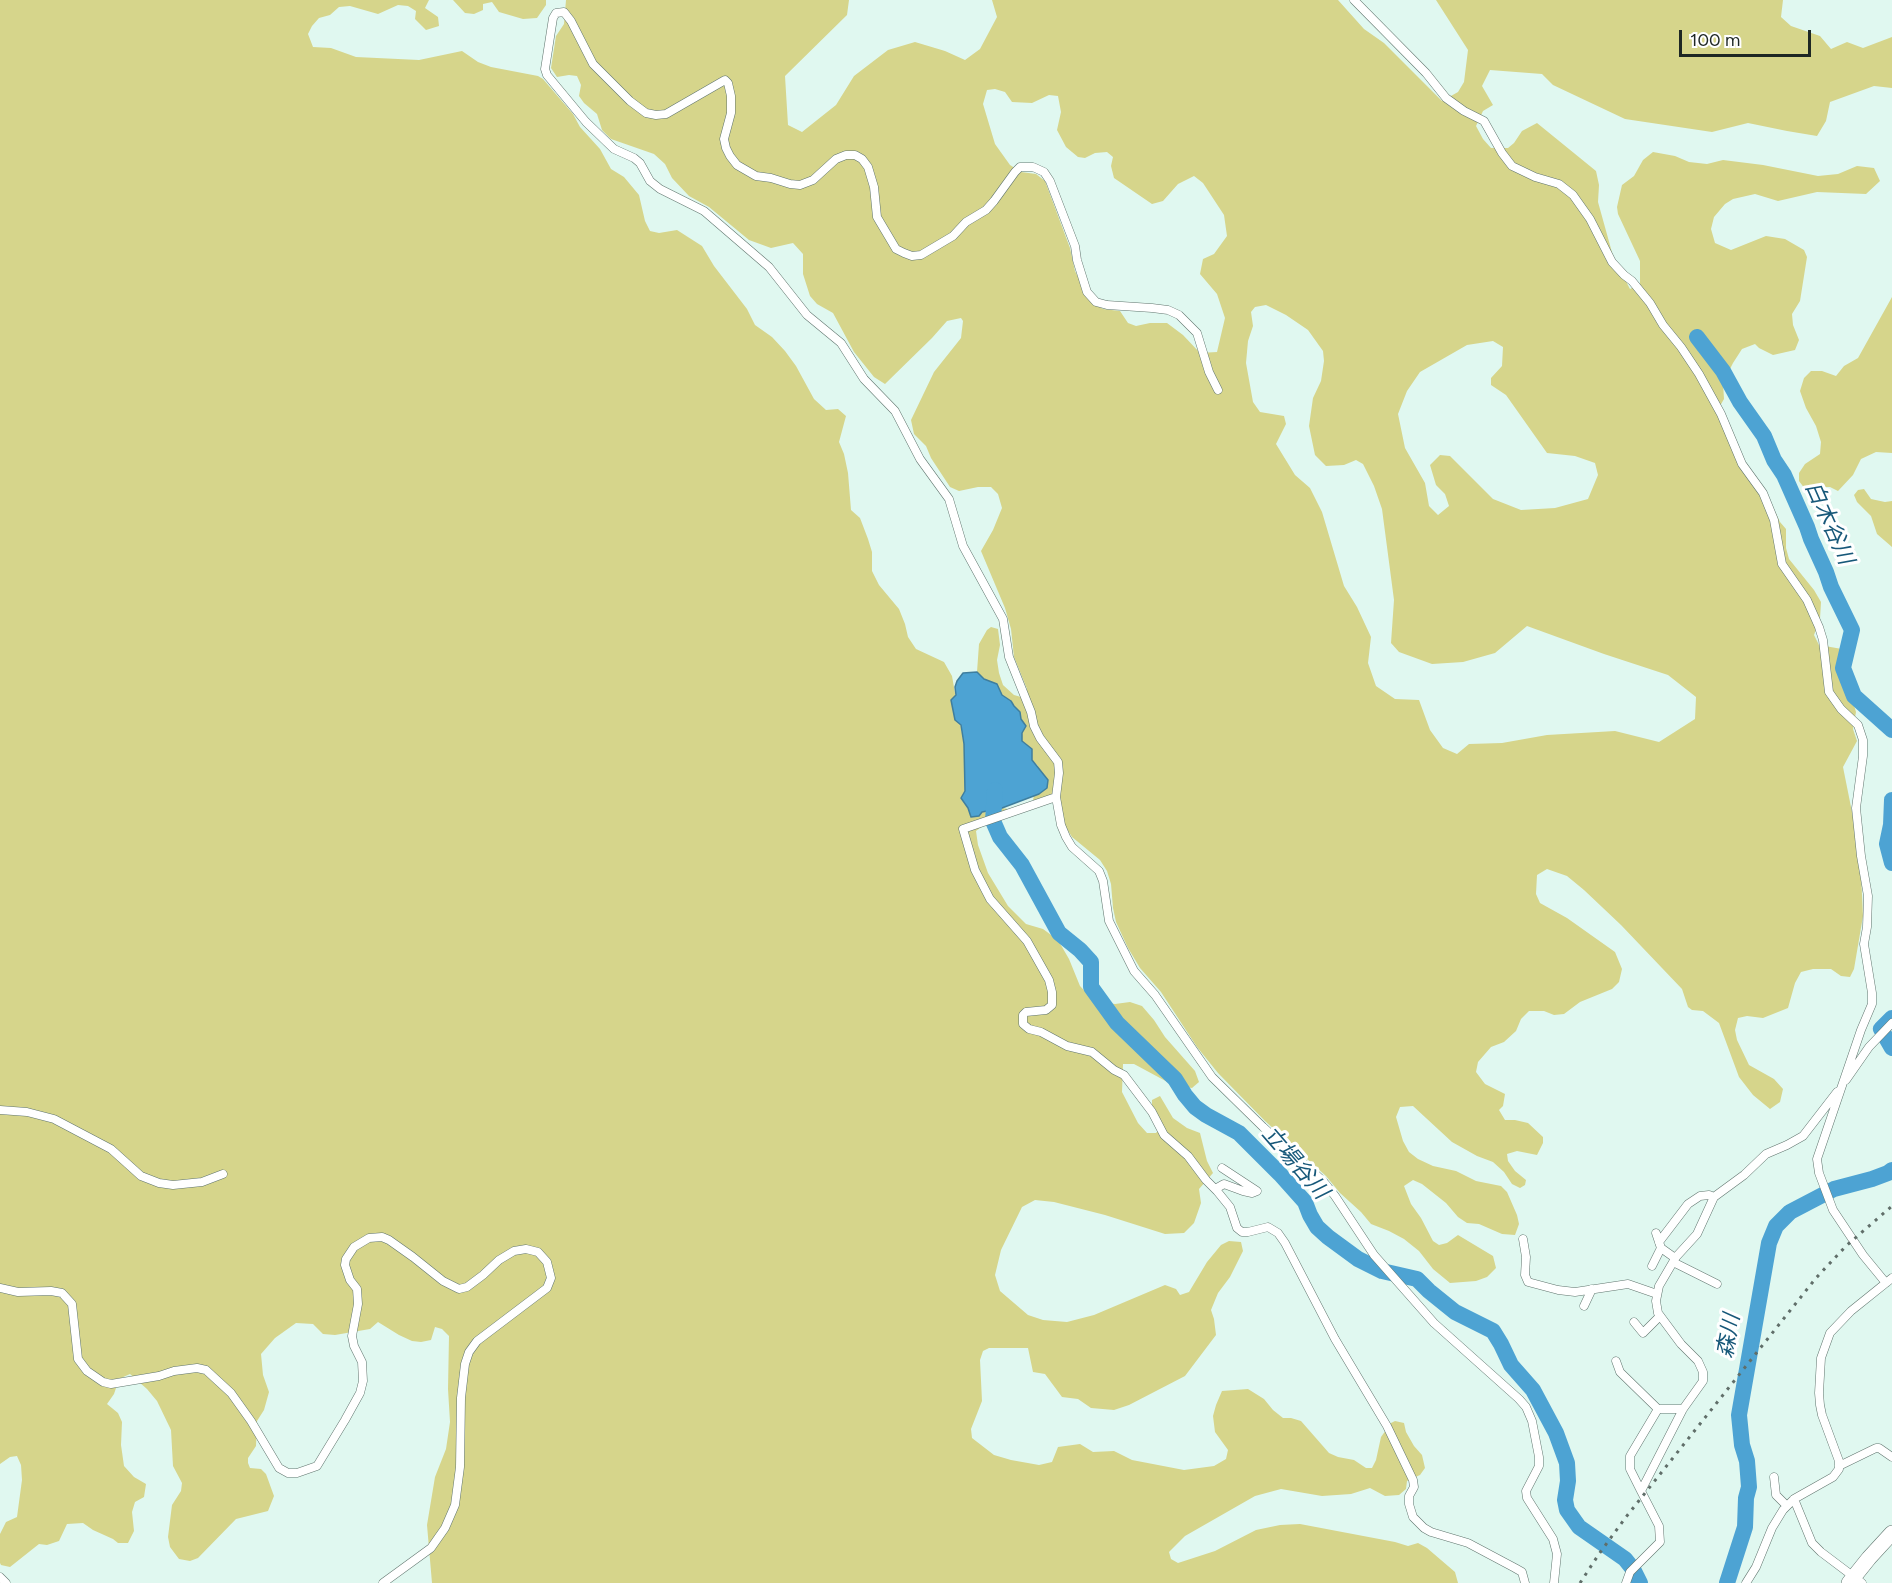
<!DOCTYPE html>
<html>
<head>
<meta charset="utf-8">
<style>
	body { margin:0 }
	#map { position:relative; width:1892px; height:1583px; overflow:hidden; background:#e0f8f0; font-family:Figtree,sans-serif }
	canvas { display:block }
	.scale { position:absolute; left:1679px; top:30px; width:132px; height:27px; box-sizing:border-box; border:3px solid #1e2724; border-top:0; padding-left:8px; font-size:18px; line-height:21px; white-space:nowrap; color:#1e2724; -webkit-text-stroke:4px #fff; paint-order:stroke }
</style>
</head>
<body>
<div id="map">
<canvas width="1892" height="1583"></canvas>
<div class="scale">100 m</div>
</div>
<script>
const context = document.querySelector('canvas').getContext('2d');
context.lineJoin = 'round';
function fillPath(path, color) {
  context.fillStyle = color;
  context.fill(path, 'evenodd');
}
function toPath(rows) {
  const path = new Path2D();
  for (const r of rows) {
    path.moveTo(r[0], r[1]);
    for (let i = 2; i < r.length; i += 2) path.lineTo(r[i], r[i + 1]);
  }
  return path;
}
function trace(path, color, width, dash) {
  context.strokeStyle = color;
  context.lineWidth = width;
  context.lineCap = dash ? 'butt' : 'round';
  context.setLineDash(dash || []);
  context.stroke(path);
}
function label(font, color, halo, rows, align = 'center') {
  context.font = font + ' Figtree,"Noto Sans JP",sans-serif';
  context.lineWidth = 6;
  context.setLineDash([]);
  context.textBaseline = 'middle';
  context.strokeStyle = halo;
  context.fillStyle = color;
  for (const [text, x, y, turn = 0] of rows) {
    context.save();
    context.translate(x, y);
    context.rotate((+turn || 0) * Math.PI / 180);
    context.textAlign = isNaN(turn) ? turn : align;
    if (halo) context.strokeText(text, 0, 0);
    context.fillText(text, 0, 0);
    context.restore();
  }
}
fillPath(toPath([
	[0,0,429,0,425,8,438,17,439,26,426,30,415,19,416,11,408,6,398,5,378,14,350,6,339,7,330,15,319,18,312,26,308,34,313,47,331,48,356,57,419,60,462,51,478,62,491,67,538,76,543,79,573,114,580,127,600,149,611,169,624,177,639,195,645,221,650,231,659,233,677,230,702,246,714,266,747,309,755,325,772,337,785,351,796,366,814,399,826,410,838,409,846,416,839,442,844,454,848,473,851,510,860,518,868,539,872,552,872,571,879,585,899,609,905,624,908,637,916,649,944,662,952,676,964,744,965,791,961,798,968,808,982,812,1002,808,1008,809,1007,817,984,825,976,831,978,845,988,873,1008,906,1026,924,1043,929,1058,940,1069,959,1080,986,1094,1001,1115,1004,1130,1002,1142,1006,1154,1020,1165,1037,1195,1071,1199,1082,1192,1088,1173,1085,1134,1064,1123,1064,1122,1092,1138,1123,1147,1133,1156,1133,1162,1126,1152,1105,1152,1100,1160,1096,1173,1118,1187,1128,1200,1133,1207,1161,1213,1173,1199,1189,1201,1203,1194,1223,1184,1233,1165,1234,1105,1215,1054,1202,1035,1200,1022,1207,1001,1250,995,1275,1000,1291,1028,1315,1043,1320,1067,1322,1094,1315,1165,1285,1176,1289,1180,1295,1189,1292,1207,1262,1221,1245,1229,1241,1241,1242,1243,1251,1230,1277,1218,1293,1211,1310,1214,1319,1216,1335,1185,1376,1129,1405,1114,1410,1091,1408,1078,1399,1062,1397,1045,1374,1033,1372,1028,1348,989,1348,983,1351,980,1360,982,1401,971,1429,972,1438,994,1455,1011,1460,1039,1465,1052,1462,1058,1447,1080,1444,1093,1452,1114,1451,1132,1460,1184,1470,1214,1466,1226,1459,1228,1450,1215,1432,1213,1416,1216,1405,1222,1391,1248,1389,1264,1399,1273,1410,1283,1418,1291,1418,1301,1421,1329,1453,1338,1457,1354,1460,1366,1468,1372,1468,1376,1460,1381,1437,1391,1423,1395,1421,1404,1423,1406,1432,1414,1446,1422,1455,1425,1468,1420,1475,1407,1481,1406,1489,1399,1495,1385,1496,1370,1488,1351,1494,1322,1496,1281,1489,1255,1496,1185,1536,1169,1552,1171,1559,1178,1563,1215,1551,1256,1530,1280,1525,1300,1524,1395,1542,1408,1546,1418,1543,1427,1548,1455,1572,1458,1583,432,1583,427,1525,435,1477,446,1449,450,1422,448,1389,449,1336,442,1329,435,1327,431,1340,421,1342,412,1341,399,1335,378,1322,370,1329,335,1335,323,1334,313,1324,296,1323,275,1338,261,1354,263,1375,269,1392,264,1410,257,1421,256,1446,248,1458,248,1463,250,1468,261,1469,266,1474,274,1496,268,1511,236,1519,198,1558,190,1561,179,1559,170,1547,168,1537,172,1505,181,1491,182,1483,173,1466,171,1430,157,1401,147,1389,130,1374,119,1379,114,1394,107,1404,118,1413,122,1422,121,1445,124,1466,134,1477,146,1484,144,1497,135,1502,132,1512,134,1531,128,1543,118,1543,113,1539,93,1530,83,1523,67,1524,59,1541,47,1545,39,1544,10,1567,1,1565,0,1563,0,1534,6,1522,17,1517,22,1480,21,1465,17,1456,10,1457,0,1464],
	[453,0,546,0,546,5,537,18,523,19,499,12,492,2,483,4,483,10,474,14,465,13],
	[566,0,849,0,847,15,785,76,788,125,802,132,836,105,854,76,888,50,915,42,945,51,965,60,980,49,997,17,992,0,1338,0,1364,29,1384,43,1442,101,1458,92,1464,82,1468,50,1436,0,1783,0,1781,17,1791,26,1820,36,1831,49,1847,42,1863,48,1892,37,1892,88,1874,86,1830,102,1826,121,1817,136,1787,131,1748,123,1712,132,1625,119,1553,85,1542,74,1490,70,1482,86,1493,105,1483,111,1476,126,1483,139,1491,148,1508,148,1514,143,1522,131,1537,123,1596,171,1599,185,1598,202,1613,256,1630,289,1640,284,1640,261,1618,214,1617,207,1622,185,1634,176,1643,160,1653,152,1675,156,1689,162,1707,164,1723,160,1763,165,1818,176,1838,174,1857,166,1874,168,1880,181,1866,194,1817,192,1778,201,1755,194,1733,199,1725,204,1714,217,1711,229,1715,243,1731,250,1766,236,1785,239,1804,250,1807,257,1800,301,1792,314,1793,325,1799,340,1795,350,1773,355,1759,348,1755,344,1742,349,1733,363,1723,383,1724,399,1717,411,1731,447,1766,494,1780,522,1786,529,1786,548,1789,559,1814,590,1821,602,1820,619,1814,635,1819,645,1842,649,1846,691,1853,702,1856,712,1853,729,1857,741,1843,767,1854,822,1861,874,1863,916,1854,969,1850,977,1841,976,1831,969,1813,969,1801,972,1795,983,1788,1008,1763,1018,1747,1016,1738,1018,1735,1030,1737,1040,1749,1065,1774,1079,1783,1089,1780,1102,1770,1109,1753,1095,1739,1077,1719,1023,1703,1011,1692,1010,1688,1007,1682,989,1621,925,1584,890,1567,876,1547,869,1537,875,1536,894,1540,903,1567,918,1615,952,1622,969,1619,982,1612,989,1580,1002,1564,1014,1554,1015,1544,1011,1529,1011,1521,1019,1516,1031,1504,1042,1491,1047,1478,1062,1476,1072,1485,1084,1505,1094,1503,1106,1499,1110,1505,1120,1515,1120,1528,1123,1543,1137,1543,1143,1537,1155,1517,1151,1507,1154,1508,1161,1515,1171,1526,1180,1525,1185,1520,1188,1512,1184,1504,1172,1493,1162,1477,1156,1452,1142,1413,1106,1400,1107,1396,1117,1403,1141,1409,1152,1418,1159,1433,1166,1456,1171,1476,1181,1501,1186,1507,1192,1517,1215,1519,1224,1515,1235,1502,1234,1479,1224,1467,1223,1458,1217,1446,1203,1422,1184,1413,1180,1404,1186,1411,1204,1421,1218,1433,1241,1439,1245,1447,1243,1458,1235,1493,1256,1496,1268,1487,1277,1476,1281,1450,1283,1433,1269,1419,1251,1404,1239,1389,1231,1371,1224,1361,1212,1340,1193,1326,1176,1265,1121,1218,1073,1197,1047,1161,992,1140,968,1128,948,1116,922,1113,908,1111,884,1107,871,1100,860,1072,837,1063,823,1059,794,1040,806,1033,800,1034,795,1039,794,1038,766,1032,760,1032,749,1022,741,1020,712,1014,706,1011,701,1002,695,997,684,984,679,977,672,979,644,987,630,991,627,998,629,1000,645,997,660,999,673,1003,685,1014,695,1021,697,1027,689,1014,657,1011,629,1005,608,981,551,993,530,1002,508,998,494,991,487,978,487,959,491,950,487,931,458,926,446,914,434,911,420,934,372,961,338,963,321,961,318,947,321,932,338,885,384,874,377,854,352,833,313,817,304,810,296,803,274,803,254,793,243,771,248,749,240,709,207,689,196,672,178,665,164,654,154,611,139,602,130,597,114,584,103,579,96,581,85,577,76,569,75,557,77,551,68,556,36,564,24],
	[995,89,1005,92,1012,102,1032,103,1049,95,1058,96,1061,112,1057,130,1066,147,1078,157,1085,158,1095,153,1107,152,1113,157,1111,166,1114,178,1152,204,1163,201,1178,184,1194,176,1203,183,1224,215,1227,236,1214,254,1203,259,1200,274,1217,294,1225,318,1217,352,1200,353,1183,335,1167,323,1150,323,1136,326,1128,323,1120,311,1103,309,1090,301,1075,271,1070,248,1045,181,1036,174,1021,172,1010,165,995,144,983,104,987,90],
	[1266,305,1286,315,1308,330,1323,351,1324,361,1321,381,1313,398,1309,426,1315,455,1326,466,1344,465,1356,460,1363,464,1374,486,1382,509,1394,600,1391,643,1399,652,1432,664,1463,662,1495,653,1527,626,1604,654,1668,675,1696,697,1695,719,1659,742,1615,731,1547,735,1502,743,1469,744,1457,754,1443,748,1430,730,1419,700,1395,699,1376,686,1368,663,1371,637,1357,607,1344,586,1322,512,1310,488,1295,475,1276,444,1286,424,1284,416,1260,412,1253,402,1246,363,1248,341,1253,326,1251,312,1255,307],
	[1493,341,1503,347,1502,366,1491,378,1491,385,1506,395,1547,453,1575,456,1595,463,1598,475,1588,499,1555,508,1521,510,1493,499,1450,456,1440,455,1430,465,1436,485,1445,494,1449,506,1438,515,1429,506,1425,483,1405,448,1398,414,1407,391,1420,372,1467,345],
	[1892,297,1892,453,1876,452,1861,459,1853,475,1838,491,1830,487,1820,487,1808,493,1799,481,1799,473,1805,464,1820,454,1821,442,1816,426,1806,408,1800,391,1804,378,1811,371,1822,371,1836,376,1844,366,1858,358],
	[1864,489,1871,499,1885,502,1892,501,1892,547,1877,534,1871,516,1857,502,1854,495,1858,490]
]), '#d6d58b');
const water = toPath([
	[977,672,984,679,997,684,1002,695,1011,701,1014,706,1020,712,1021,719,1026,726,1022,733,1022,741,1032,749,1032,760,1048,780,1047,788,1039,794,1002,808,982,812,979,816,971,817,968,808,961,798,965,791,964,744,961,725,955,720,951,700,956,695,955,687,957,681,963,673,977,672]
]);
fillPath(water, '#4da3d3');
trace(water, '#3f7e9e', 1.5);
trace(toPath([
	[1697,337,1723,371,1740,402,1764,436,1774,460,1784,475,1807,527,1811,539,1826,572,1831,587,1852,630,1843,668,1854,696,1892,730],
	[995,790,993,821,1000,837,1022,865,1059,933,1080,950,1091,962,1091,987,1117,1023,1175,1079,1185,1095,1195,1107,1206,1115,1239,1133,1280,1174,1305,1202,1310,1215,1317,1227,1328,1237,1358,1259,1382,1271,1417,1279,1429,1291,1455,1312,1493,1331,1501,1344,1511,1365,1533,1390,1556,1433,1567,1463,1568,1481,1565,1500,1567,1510,1579,1527,1625,1559,1633,1569,1640,1583],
	[1892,800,1891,825,1887,844,1892,863],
	[1892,1018,1881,1029,1892,1048],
	[1727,1583,1745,1527,1746,1498,1749,1487,1747,1461,1742,1445,1739,1415,1769,1243,1776,1226,1790,1212,1834,1189,1872,1179,1888,1173,1892,1170]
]), '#4da3d3', 16);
const street = toPath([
	[1354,0,1426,73,1446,98,1464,111,1484,121,1502,153,1512,166,1535,177,1559,184,1573,195,1590,219,1612,262,1624,275,1632,281,1650,303,1663,325,1681,347,1699,374,1721,414,1742,464,1763,493,1774,520,1782,564,1807,600,1819,627,1823,640,1829,692,1841,709,1858,725,1863,740,1863,756,1856,808,1861,856,1868,896,1867,927,1864,944,1872,993,1872,1004,1861,1030,1817,1159,1819,1173,1833,1210,1863,1255,1886,1283],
	[1218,390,1209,372,1197,333,1179,315,1168,310,1152,308,1107,305,1096,302,1087,292,1077,260,1075,246,1050,181,1044,172,1033,167,1020,167,1015,172,994,201,986,210,966,222,953,236,921,255,912,256,904,253,896,249,877,217,874,187,868,167,862,159,855,155,846,155,836,159,813,180,800,185,790,184,771,178,756,176,737,165,730,156,726,148,724,139,731,113,731,96,728,83,725,80,666,114,656,115,646,113,630,101,593,64,571,21,564,12,556,13,553,18,545,69,547,75,586,122,614,149,634,158,640,163,650,181,660,189,704,211,769,267,807,315,841,343,864,379,895,411,920,459,949,499,963,546,1003,619,1009,657,1031,712,1034,726,1040,738,1058,762,1059,773,1056,797,1061,825,1066,837,1072,847,1099,871,1103,881,1109,921,1134,971,1155,995,1212,1077,1263,1127,1323,1181,1335,1196,1374,1255,1434,1323,1519,1399,1526,1407,1532,1421,1539,1457,1539,1466,1526,1491,1527,1498,1553,1539,1557,1554,1554,1583],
	[1056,797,963,829,975,870,990,899,1027,941,1049,980,1052,992,1052,1005,1046,1010,1026,1012,1023,1015,1023,1024,1029,1029,1041,1032,1067,1046,1092,1052,1114,1070,1124,1075,1152,1112,1164,1135,1188,1156,1206,1180,1217,1191],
	[1846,1080,1869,1047,1892,1023],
	[0,1110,27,1112,54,1119,111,1149,141,1176,159,1183,173,1185,202,1182,223,1174],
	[1222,1168,1257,1191,1252,1193,1243,1191,1224,1184,1217,1188,1217,1191,1230,1207,1237,1228,1242,1232,1248,1232,1268,1227,1278,1233,1285,1243,1335,1339,1387,1426,1413,1480,1414,1487,1409,1496,1409,1504,1413,1517,1424,1528,1431,1532,1468,1543,1515,1568,1522,1572,1525,1583],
	[1656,1233,1661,1248,1675,1258],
	[1523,1239,1526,1257,1525,1275,1528,1282,1558,1290,1575,1292,1628,1284,1657,1294],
	[1659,1242,1688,1204,1700,1196,1709,1195,1714,1197],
	[1673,1262,1717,1284],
	[1652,1266,1661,1248],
	[0,1288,18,1292,51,1291,62,1293,72,1304,78,1359,87,1371,103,1382,111,1384,159,1376,174,1371,197,1368,206,1370,231,1393,251,1421,279,1468,288,1473,297,1473,317,1466,345,1420,360,1393,363,1381,362,1362,354,1346,352,1336,358,1304,357,1289,350,1280,345,1265,346,1259,354,1247,369,1238,382,1237,389,1240,413,1257,443,1281,459,1289,467,1287,483,1275,499,1260,514,1251,526,1249,538,1252,547,1262,551,1278,547,1288,477,1341,469,1352,465,1364,461,1398,460,1467,455,1505,445,1528,431,1548,383,1583],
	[1584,1306,1592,1289],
	[1634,1322,1643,1333,1660,1316],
	[1616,1361,1620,1372,1658,1409],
	[1839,1466,1876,1448,1879,1448,1892,1457],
	[1774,1477,1776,1495,1787,1506],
	[1641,1491,1630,1469,1630,1456,1658,1409,1683,1409],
	[1794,1499,1812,1543,1821,1552,1862,1583],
	[0,1577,6,1583],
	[1626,1583,1630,1572,1660,1542,1659,1526,1641,1491,1683,1409,1703,1381,1703,1372,1698,1361,1681,1344,1658,1313,1656,1301,1659,1286,1676,1257,1697,1234,1714,1197,1744,1175,1766,1154,1787,1145,1803,1136,1837,1092],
	[1746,1583,1756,1567,1772,1528,1783,1510,1794,1499,1833,1477,1839,1469,1839,1461,1822,1415,1820,1405,1819,1393,1821,1358,1830,1333,1851,1311,1892,1278]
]);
const highway = toPath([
	[1849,1583,1869,1558,1892,1533]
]);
trace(street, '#60756e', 9);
trace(highway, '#60756e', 16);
trace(street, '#fff', 8);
trace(highway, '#fff', 15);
trace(toPath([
	[1580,1583,1599,1554,1626,1517,1816,1278,1846,1246,1892,1206]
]), '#606e69', 3, [3, 6]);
label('italic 22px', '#175879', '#fff', [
	["白木谷川",1829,523,66],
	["立場谷川",1295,1163,49],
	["森川",1729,1336,-80]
]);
</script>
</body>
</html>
